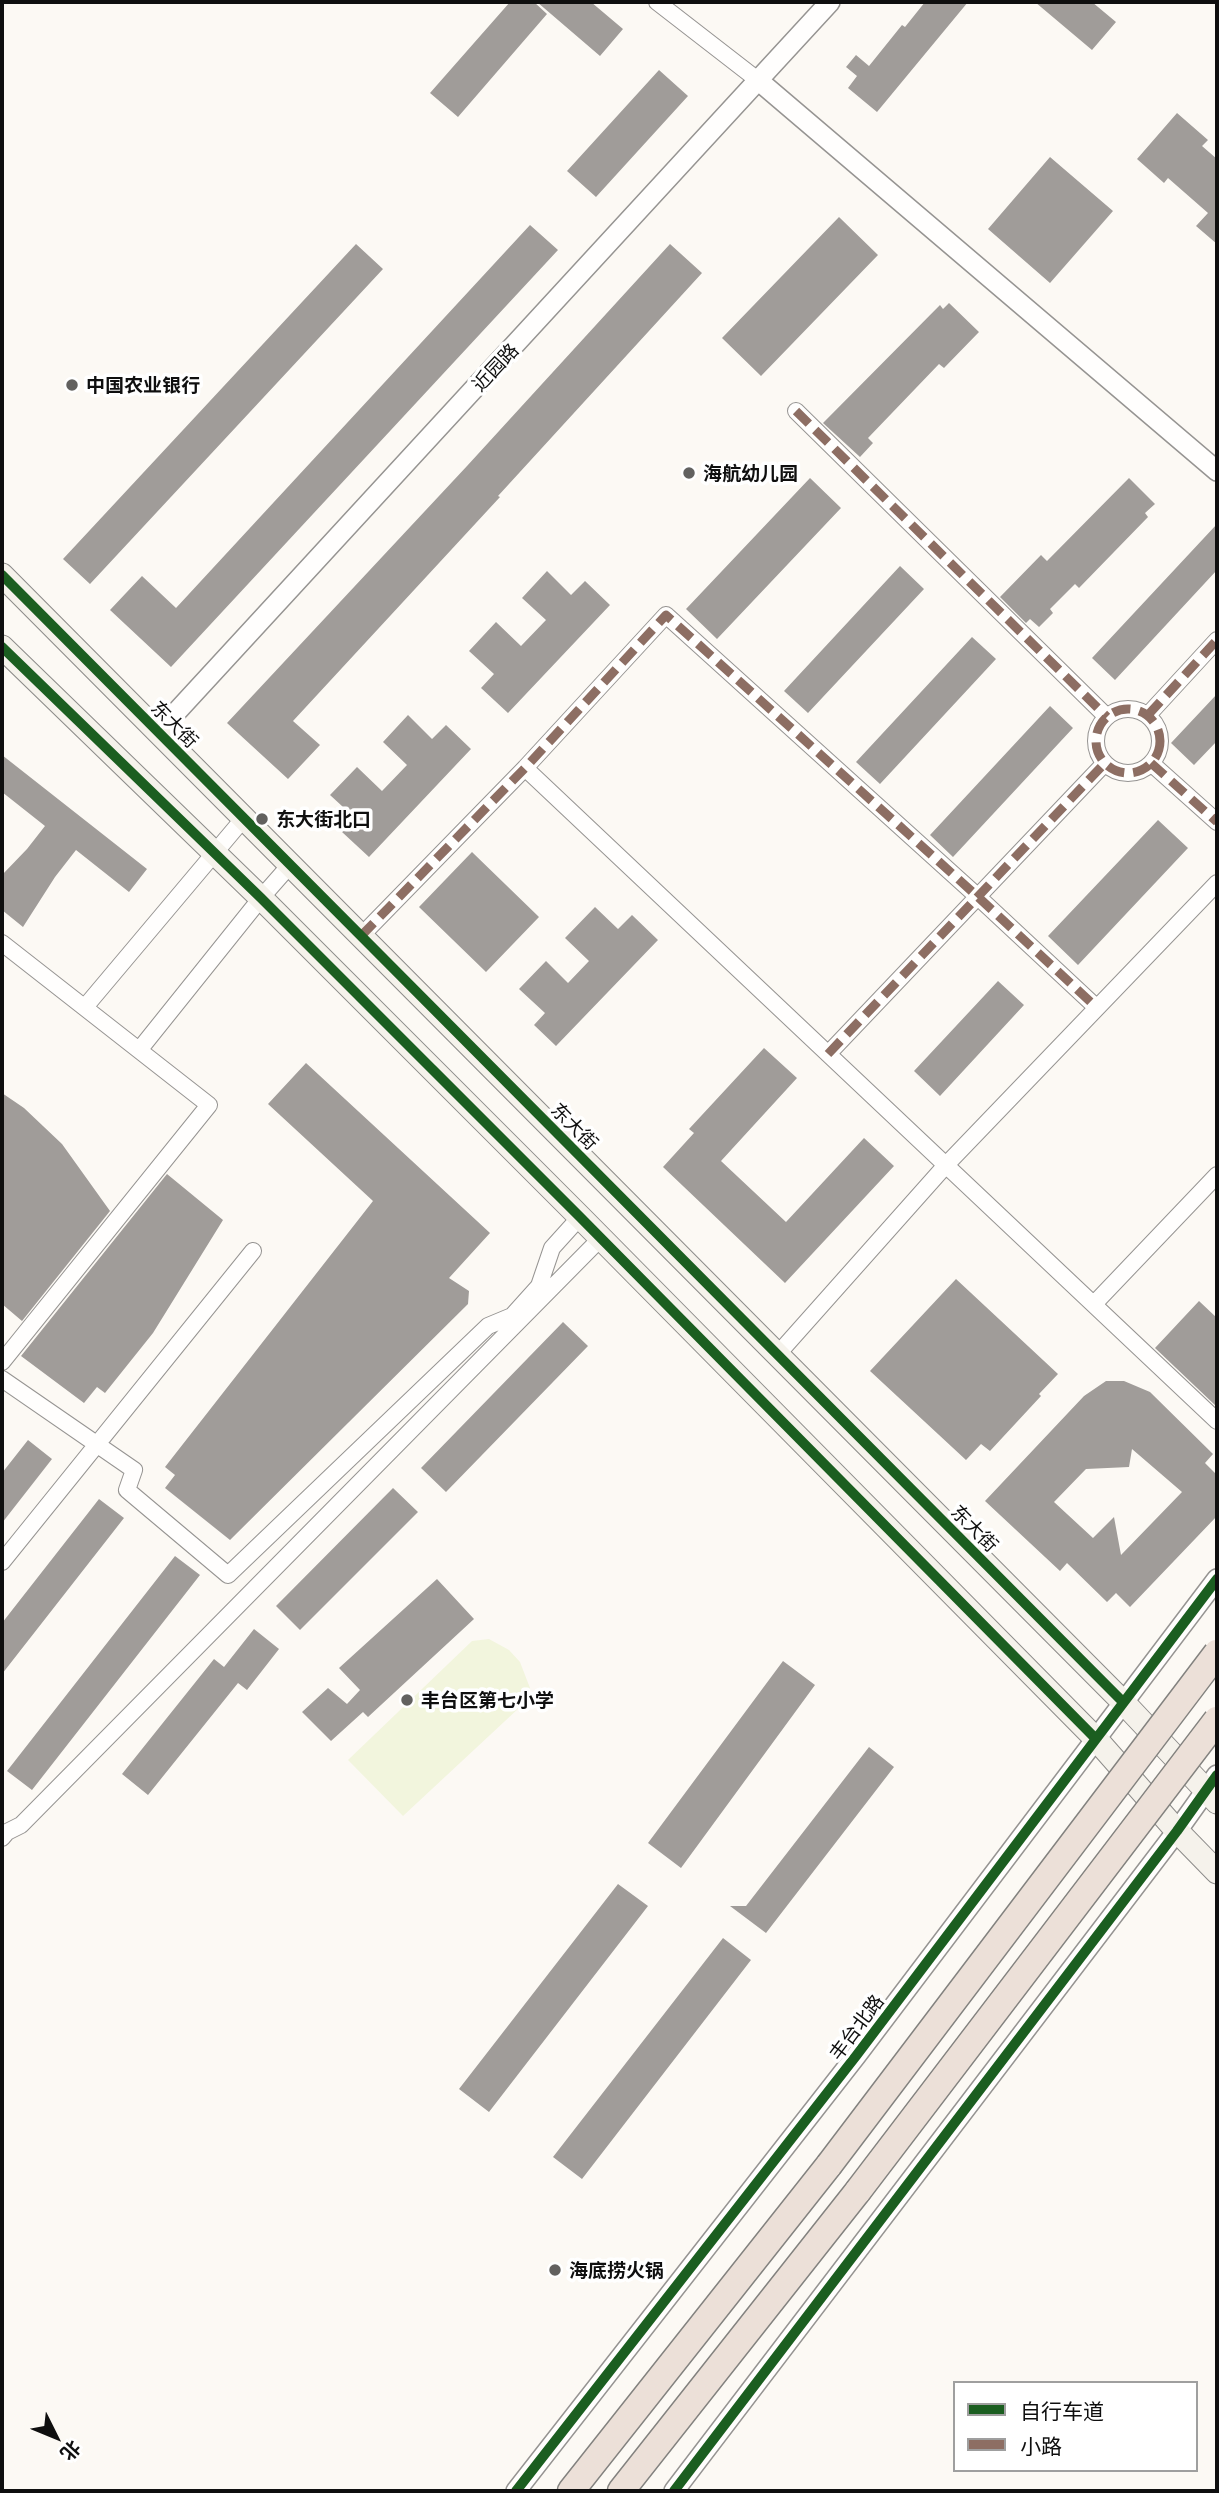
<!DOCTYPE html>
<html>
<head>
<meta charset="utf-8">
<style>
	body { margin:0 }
	#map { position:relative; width:1219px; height:2493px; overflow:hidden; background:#fcf9f4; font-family:Georgia,"Noto Sans SC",serif }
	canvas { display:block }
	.frame { position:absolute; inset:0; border:4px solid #0f0f0f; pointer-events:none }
	.legend { position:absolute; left:953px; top:2381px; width:245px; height:91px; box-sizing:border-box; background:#fff; border:2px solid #9f9f9f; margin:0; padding:9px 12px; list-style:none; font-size:21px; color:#0f0f0f }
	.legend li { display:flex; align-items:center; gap:14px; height:35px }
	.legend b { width:35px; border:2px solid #9f9f9f }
	.north { position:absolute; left:21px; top:2402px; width:70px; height:70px; -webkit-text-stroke:5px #fff; paint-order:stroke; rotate:133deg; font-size:19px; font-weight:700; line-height:28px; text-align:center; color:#0f0f0f }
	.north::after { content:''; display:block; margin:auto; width:24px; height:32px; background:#0f0f0f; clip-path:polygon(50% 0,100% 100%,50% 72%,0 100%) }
</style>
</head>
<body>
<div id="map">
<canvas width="1219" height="2493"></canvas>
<div class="frame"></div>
<ul class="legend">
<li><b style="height:9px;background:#1b5e20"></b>自行车道</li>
<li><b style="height:9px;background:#8d6e63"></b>小路</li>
</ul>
<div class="north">北</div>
</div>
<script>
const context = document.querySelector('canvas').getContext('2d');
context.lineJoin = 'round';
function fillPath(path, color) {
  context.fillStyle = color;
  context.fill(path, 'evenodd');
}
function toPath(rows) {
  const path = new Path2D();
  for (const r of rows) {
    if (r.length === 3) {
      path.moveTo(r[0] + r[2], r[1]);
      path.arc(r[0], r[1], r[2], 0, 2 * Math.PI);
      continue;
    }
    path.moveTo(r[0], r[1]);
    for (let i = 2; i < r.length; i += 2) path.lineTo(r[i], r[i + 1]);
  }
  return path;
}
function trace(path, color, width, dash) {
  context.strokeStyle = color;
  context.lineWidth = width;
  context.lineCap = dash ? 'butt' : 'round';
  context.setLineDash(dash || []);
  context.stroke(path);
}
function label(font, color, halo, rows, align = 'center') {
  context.font = font + ' Georgia,"Noto Sans SC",serif';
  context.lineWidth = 7;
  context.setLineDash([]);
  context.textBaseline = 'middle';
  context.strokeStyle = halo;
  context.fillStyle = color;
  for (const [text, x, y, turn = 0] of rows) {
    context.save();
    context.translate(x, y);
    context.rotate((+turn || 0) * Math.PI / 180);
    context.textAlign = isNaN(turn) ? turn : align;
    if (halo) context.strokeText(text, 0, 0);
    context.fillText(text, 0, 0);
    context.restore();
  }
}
fillPath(toPath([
	[489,1639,509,1650,520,1662,530,1688,519,1708,403,1816,348,1760,472,1641]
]), '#f2f5dd');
fillPath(toPath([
	[510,2,534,2,547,14,458,117,430,93],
	[537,2,591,2,623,29,600,56],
	[925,2,968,2,877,112,848,88,857,76,846,67,856,55,869,66,902,25,905,27],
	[1035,2,1092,2,1116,22,1092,50],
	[659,70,688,96,596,197,567,171],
	[1177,113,1208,140,1202,146,1217,159,1217,244,1196,226,1208,213,1168,178,1164,183,1137,159],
	[1050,157,1113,211,1050,283,988,229],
	[839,217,878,255,761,376,722,338],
	[530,225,558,250,171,667,110,610,142,576,176,608],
	[356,244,383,269,90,584,63,559],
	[670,244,702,273,498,496,500,497,293,721,320,745,288,779,227,723,467,466],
	[949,303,979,332,944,368,939,364,868,438,873,443,860,457,823,423,940,305,943,309],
	[810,478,841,508,717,639,686,609],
	[1129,478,1155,504,1145,513,1148,517,1079,588,1075,584,1050,609,1053,613,1039,627,1030,619,1026,623,1000,597,1041,555,1047,561],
	[1217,524,1217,570,1115,680,1092,658],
	[900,566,924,589,808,713,784,691],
	[547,571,571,595,585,581,610,605,508,713,481,688,494,674,469,651,496,622,521,646,546,620,522,598],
	[972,637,996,659,880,784,856,762],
	[1217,694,1217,741,1194,765,1171,743],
	[1050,706,1073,728,953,857,930,835],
	[408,715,432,739,446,725,471,749,369,857,342,832,355,818,330,795,357,767,382,791,407,765,383,742],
	[2,755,147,869,129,892,76,850,55,877,23,927,2,910,2,875,27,849,45,826,2,792],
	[1158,820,1188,848,1078,965,1048,936],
	[472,852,539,917,486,972,419,907],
	[595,907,618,929,632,915,658,940,556,1046,534,1025,545,1013,519,989,546,961,568,983,589,961,565,938],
	[998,981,1024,1005,940,1096,914,1071],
	[764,1048,797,1078,721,1161,786,1222,864,1138,894,1166,785,1283,663,1167,694,1133,689,1129],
	[306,1063,490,1233,449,1278,469,1291,468,1304,230,1540,165,1488,175,1475,165,1467,373,1201,268,1104],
	[2,1093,24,1108,62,1144,110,1211,22,1321,2,1304],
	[167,1174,223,1220,153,1333,105,1393,97,1387,84,1403,21,1356],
	[956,1279,1058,1374,1039,1394,1041,1396,990,1451,981,1444,966,1460,870,1371],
	[1199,1301,1217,1318,1217,1407,1155,1348],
	[563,1322,588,1346,446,1492,421,1468],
	[1106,1381,1124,1381,1150,1392,1213,1454,1205,1463,1217,1475,1217,1516,1130,1607,1116,1593,1107,1602,1067,1563,1060,1571,985,1501,1084,1396],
	[1132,1449,1182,1492,1121,1555,1114,1517,1093,1538,1054,1502,1086,1469,1129,1467],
	[28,1440,52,1459,2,1523,2,1473],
	[393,1488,418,1512,300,1630,276,1606],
	[99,1499,124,1518,2,1674,2,1623],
	[175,1556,200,1575,32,1790,7,1771],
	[437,1579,474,1619,368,1717,363,1712,331,1741,302,1712,328,1688,347,1704,360,1690,339,1668],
	[254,1629,279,1649,247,1690,238,1683,148,1795,122,1774,214,1659,224,1667],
	[783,1661,815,1685,681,1868,648,1843],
	[869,1747,894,1767,766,1933,730,1906,746,1906],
	[618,1884,648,1906,489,2112,459,2089],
	[723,1938,751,1960,582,2179,553,2157]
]), '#a09c99');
const minor = toPath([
	[657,2,759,81],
	[796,411,1107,717],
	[1128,741,32],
	[1148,715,1217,640],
	[1151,763,1217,822],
	[525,768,1217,1421],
	[361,936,525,768,666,615,977,896,1096,1007],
	[2,943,209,1105,2,1362],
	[85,1007,244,818],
	[140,1049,261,898,290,865],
	[828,1054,1105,763],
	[1094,1304,1217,1175],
	[777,1355,946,1165,1217,883],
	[2,1379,134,1470,127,1490,228,1575,488,1326,512,1316,539,1286,552,1248,580,1217],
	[2,1562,253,1251],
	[2,1838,7,1832,21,1825,601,1238]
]);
const tertiary = toPath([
	[759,81,1217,471],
	[158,732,830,2],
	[516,2491,856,2056,1217,1579],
	[674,2491,1177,1831,1217,1775]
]);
const secondary = toPath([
	[2,575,1123,1702,1217,1802],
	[2,647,261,898,580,1217,1096,1739,1177,1831,1217,1872]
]);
const trunk = toPath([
	[571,2491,829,2165],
	[621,2491,858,2191]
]);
trace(minor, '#969492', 18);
trace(tertiary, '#969492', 22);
trace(secondary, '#8c8b89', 25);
trace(trunk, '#83827f', 29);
trace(minor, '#fffefd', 16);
trace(tertiary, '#fffefd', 19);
trace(secondary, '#f5f2eb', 23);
trace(trunk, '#ece0d8', 26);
const trunkBridge = toPath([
	[829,2165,1217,1653],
	[858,2191,1217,1720]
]);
trace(trunkBridge, '#83827f', 29, []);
trace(trunkBridge, '#ece0d8', 26);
trace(toPath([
	[796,411,1107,717],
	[1128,741,32],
	[1148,715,1217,640],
	[1151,763,1217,822],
	[361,936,525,768,666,615,977,896,1096,1007],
	[828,1054,1105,763]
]), '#8d6e63', 9, [18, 9]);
trace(toPath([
	[2,575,1123,1702],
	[2,647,261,898,580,1217,1096,1739],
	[516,2491,856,2056,1217,1579],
	[674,2491,1177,1831,1217,1775]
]), '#1b5e20', 10);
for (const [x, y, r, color] of [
	[72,385,7,"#62615f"],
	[689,473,7,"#62615f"],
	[262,819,7,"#62615f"],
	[407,1700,7,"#62615f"],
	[555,2270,7,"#62615f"]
]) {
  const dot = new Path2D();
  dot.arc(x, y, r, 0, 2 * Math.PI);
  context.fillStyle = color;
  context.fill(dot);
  trace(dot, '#fff', 2.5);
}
label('19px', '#0f0f0f', '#fff', [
	["近园路",495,367,-47],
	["东大街",175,724,45],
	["东大街",575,1126,45],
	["东大街",975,1528,45],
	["丰台北路",856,2027,-53]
]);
label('bold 19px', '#0f0f0f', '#fff', [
	["中国农业银行",86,385],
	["海航幼儿园",703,473],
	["东大街北口",276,819],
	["丰台区第七小学",421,1700],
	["海底捞火锅",569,2270]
], 'left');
</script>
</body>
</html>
